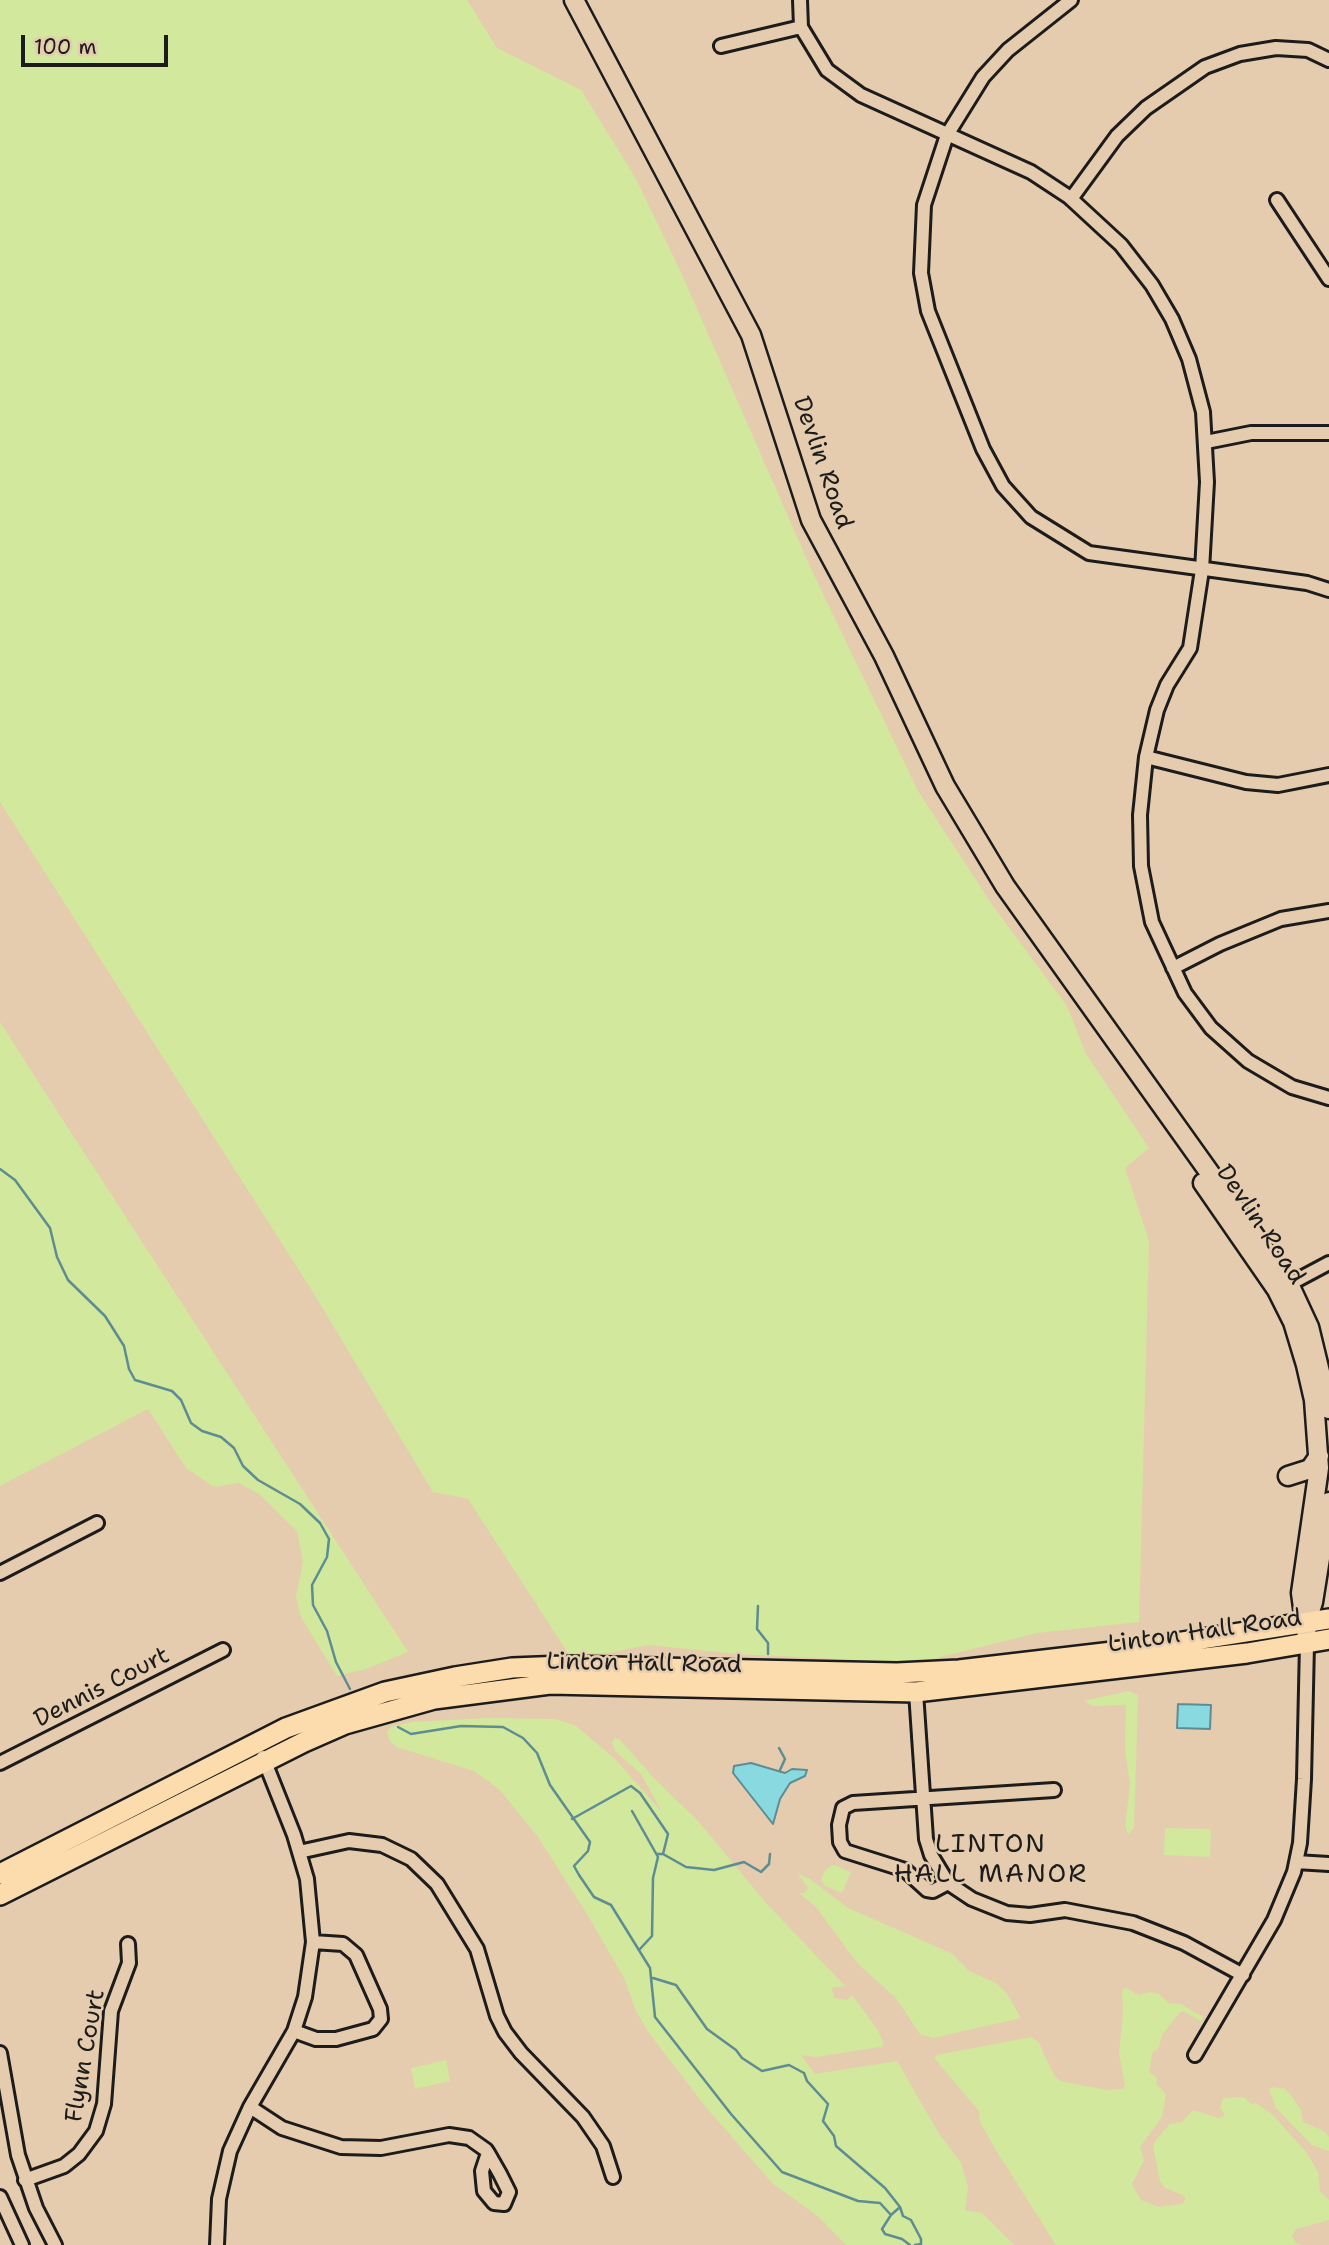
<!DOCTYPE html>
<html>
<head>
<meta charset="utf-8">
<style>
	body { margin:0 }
	#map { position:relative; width:1329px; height:2245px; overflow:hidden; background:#e6ccae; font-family:"Shantell Sans",sans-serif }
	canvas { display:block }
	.scale { position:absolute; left:21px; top:35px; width:147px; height:32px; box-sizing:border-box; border:4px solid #1c1c1c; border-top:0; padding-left:9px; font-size:21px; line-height:24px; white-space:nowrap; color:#1c1c1c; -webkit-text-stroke:5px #e6ccae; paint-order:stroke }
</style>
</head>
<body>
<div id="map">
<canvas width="1329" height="2245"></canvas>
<div class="scale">100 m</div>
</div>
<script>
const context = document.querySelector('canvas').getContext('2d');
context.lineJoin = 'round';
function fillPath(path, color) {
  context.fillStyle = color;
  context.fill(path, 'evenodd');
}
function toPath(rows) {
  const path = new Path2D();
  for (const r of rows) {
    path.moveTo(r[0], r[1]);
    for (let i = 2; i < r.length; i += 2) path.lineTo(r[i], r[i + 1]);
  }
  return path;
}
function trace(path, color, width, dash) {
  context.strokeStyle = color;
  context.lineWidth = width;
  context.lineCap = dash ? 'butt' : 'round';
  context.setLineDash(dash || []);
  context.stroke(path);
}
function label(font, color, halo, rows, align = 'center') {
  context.font = font + ' "Shantell Sans",sans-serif';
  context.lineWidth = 5;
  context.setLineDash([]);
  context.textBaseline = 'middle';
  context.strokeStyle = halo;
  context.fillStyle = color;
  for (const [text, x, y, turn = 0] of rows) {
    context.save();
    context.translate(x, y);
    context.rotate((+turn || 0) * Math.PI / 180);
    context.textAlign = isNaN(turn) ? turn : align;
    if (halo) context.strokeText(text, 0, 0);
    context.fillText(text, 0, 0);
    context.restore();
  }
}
fillPath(toPath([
	[0,0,467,0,497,48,581,90,635,177,680,270,812,571,918,791,993,906,1067,1006,1086,1054,1149,1148,1125,1168,1149,1241,1139,1622,1037,1633,916,1663,739,1654,647,1645,609,1653,568,1653,468,1499,433,1492,311,1289,0,802],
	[0,1022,37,1080,408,1652,366,1669,337,1676,301,1617,296,1597,303,1562,297,1531,259,1494,239,1483,214,1487,186,1468,148,1409,0,1486],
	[1128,1691,1138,1695,1134,1828,1128,1835,1125,1825,1130,1786,1125,1749,1126,1705,1093,1706,1084,1701],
	[489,1718,556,1719,576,1726,615,1759,662,1812,641,1774,615,1751,612,1742,615,1738,620,1740,653,1777,698,1821,766,1903,845,1986,832,1988,834,1998,847,2000,852,1995,877,2029,884,2044,881,2047,815,2057,801,2055,815,2074,897,2061,938,2132,961,2163,968,2187,965,2210,982,2213,1014,2245,846,2245,819,2217,772,2183,705,2106,649,2033,636,2011,624,1978,587,1914,538,1837,499,1789,474,1771,397,1747,390,1741,387,1732,391,1727,412,1722],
	[1165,1828,1211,1829,1210,1857,1164,1855],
	[834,1865,851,1872,842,1893,825,1886,821,1880,825,1870],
	[798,1874,810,1879,848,1908,951,1953,969,1971,996,1983,1007,1994,1021,2018,933,2038,920,2034,896,1998,858,1964,816,1907,799,1893,804,1893,808,1888],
	[1126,1988,1138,1995,1151,1992,1159,1994,1168,2003,1181,2004,1203,2017,1201,2021,1183,2011,1179,2013,1162,2035,1158,2050,1153,2051,1149,2072,1157,2078,1156,2084,1166,2094,1162,2117,1140,2147,1144,2160,1132,2184,1138,2195,1141,2200,1159,2207,1182,2204,1186,2199,1183,2195,1165,2188,1160,2181,1153,2146,1156,2140,1170,2124,1182,2122,1193,2110,1219,2118,1225,2115,1220,2108,1223,2098,1244,2097,1251,2104,1256,2103,1272,2114,1307,2153,1318,2172,1320,2191,1329,2200,1329,2220,1296,2229,1292,2236,1296,2243,1302,2245,1056,2245,996,2150,980,2122,979,2111,934,2058,937,2055,1032,2037,1039,2043,1054,2075,1060,2081,1107,2090,1123,2089,1125,2085,1119,2053,1123,2014,1122,1990],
	[446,2060,450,2081,415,2089,411,2068],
	[1273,2087,1285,2089,1291,2095,1301,2110,1303,2122,1324,2131,1329,2137,1329,2151,1312,2145,1276,2108,1269,2089]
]), '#d1e89d');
const water = toPath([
	[1178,1704,1211,1705,1210,1729,1177,1728,1178,1704],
	[751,1763,785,1773,792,1769,807,1770,805,1776,790,1783,780,1799,773,1824,733,1773,734,1766,751,1763]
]);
fillPath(water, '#88d9e0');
trace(water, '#5d8d92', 2);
trace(toPath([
	[0,1169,15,1180,50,1228,57,1257,68,1280,105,1316,124,1346,129,1369,135,1380,172,1391,181,1400,191,1423,202,1431,221,1437,234,1448,243,1466,258,1480,300,1504,320,1523,329,1539,327,1557,312,1585,313,1605,327,1631,336,1662,350,1689],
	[758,1606,757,1629,768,1643,768,1654],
	[398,1727,411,1734,461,1726,503,1727,523,1738,537,1753,550,1785,590,1842,588,1851,574,1866,579,1875,594,1897,611,1905,650,1968,655,2017,731,2114,782,2172,858,2201,880,2203,891,2215,882,2229,885,2234,902,2239,910,2245],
	[779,1748,785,1759,780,1770],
	[632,1811,658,1857,653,1878,652,1936,639,1950],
	[572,1819,631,1786,640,1793,668,1834,663,1854],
	[657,1854,663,1854,686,1867,714,1870,744,1862,761,1872,769,1864,770,1854],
	[653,1978,676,1985,707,2029,736,2050,742,2058,762,2071,789,2065,804,2073,807,2081,828,2104,823,2121,834,2136,836,2146,885,2188,900,2207,891,2215],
	[900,2207,903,2216,911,2220,921,2239,921,2244,915,2245]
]), '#5d8d92', 2.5);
const street = toPath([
	[800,0,801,27,827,70,861,95,1031,172,1069,197,1121,245,1152,285,1172,319,1189,359,1203,412,1207,482,1202,570,1190,648,1167,685,1157,710,1146,757,1140,815,1141,866,1152,922,1185,993,1211,1028,1248,1061,1292,1087,1329,1098],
	[1071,0,1008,50,983,77,947,135,924,205,921,273,928,311,983,449,1003,486,1031,517,1089,553,1307,583,1329,590],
	[721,46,801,27],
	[1071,199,1117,136,1146,108,1205,67,1240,54,1276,48,1308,50,1329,60],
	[1277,200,1329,279],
	[1206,442,1251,433,1329,433],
	[1146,757,1246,782,1278,785,1329,775],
	[1173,968,1220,944,1281,919,1329,911],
	[1284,1287,1329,1263],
	[0,1573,97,1523],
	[916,1692,926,1839,931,1855,948,1883,972,1899,1007,1913,1030,1915,1065,1910,1133,1923,1184,1943,1243,1975],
	[0,1763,223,1650],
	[299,1852,349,1841,382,1845,411,1859,437,1884,477,1949,497,2016,505,2032,521,2053,583,2117,603,2146,613,2177],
	[1296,1862,1329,1864],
	[948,1883,933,1891,927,1890,905,1870,845,1851,840,1842,839,1825,843,1808,853,1803,1054,1790],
	[294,2031,316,2039,336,2039,373,2029,381,2019,380,2009,356,1955,343,1944,313,1942],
	[0,2053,18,2155,36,2208,55,2245],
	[1195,2055,1274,1920,1294,1872,1300,1843,1304,1779,1307,1644],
	[250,2107,282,2128,341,2147,381,2148,449,2135,469,2138,486,2150,488,2153,500,2174,509,2192,504,2204,494,2203,484,2191,482,2171,488,2153],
	[25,2180,64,2166,79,2154,96,2131,104,2104,111,2011,129,1963,128,1944],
	[0,2197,22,2245],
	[217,2245,219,2199,230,2151,250,2107,294,2031,305,1997,313,1942,307,1879,294,1835,263,1757]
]);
const secondary = toPath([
	[574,0,751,335,811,520,884,656,945,786,1005,886,1289,1284,1309,1327,1329,1409],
	[1203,1183,1277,1290,1293,1322,1306,1365,1314,1400,1319,1468,1301,1593,1307,1637],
	[1288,1476,1310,1469,1319,1456],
	[1306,1624,1313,1602,1329,1502]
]);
const primary = toPath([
	[0,1874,286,1728,385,1692,455,1677,512,1668,564,1666,897,1673,959,1670,1138,1649,1329,1619],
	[0,1895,304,1742,345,1724,434,1699,550,1684,916,1692,1247,1653,1329,1639]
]);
trace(street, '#1c1c1c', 18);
trace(secondary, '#1c1c1c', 23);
trace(primary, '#1c1c1c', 24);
trace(street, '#e6ccae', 12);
trace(secondary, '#e6ccae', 18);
trace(primary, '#fcdcac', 19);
label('24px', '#1c1c1c', '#e6ccae', [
	["Devlin Road",822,463,71],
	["Devlin Road",1260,1225,56],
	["Linton Hall Road",1205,1632,-8],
	["Linton Hall Road",644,1664,1],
	["Dennis Court",102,1688,-27],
	["Flynn Court",86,2056,-80]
]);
context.letterSpacing = '2px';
label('26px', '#1c1c1c', '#e6ccae', [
	["LINTON",991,1845],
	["HALL MANOR",991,1875]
]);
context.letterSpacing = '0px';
</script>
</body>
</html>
